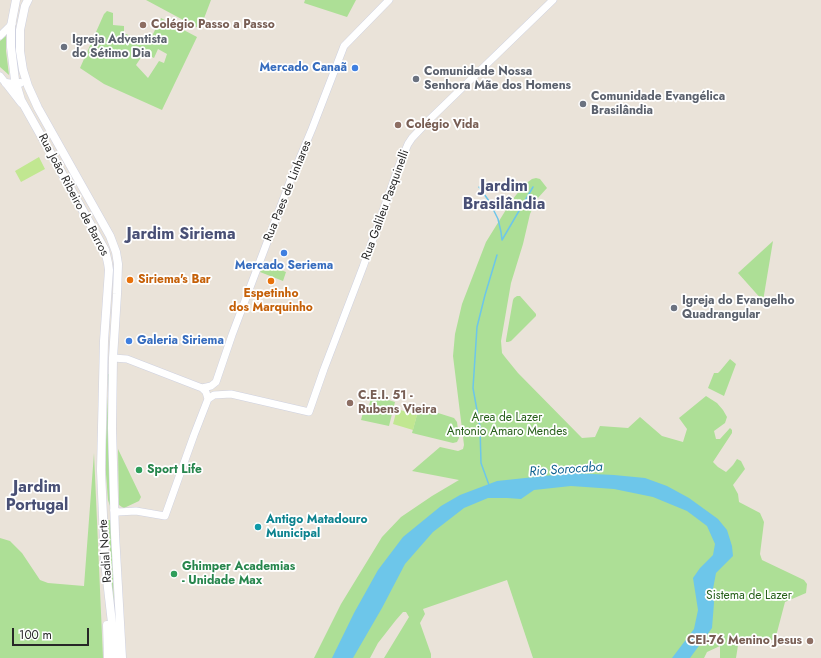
<!DOCTYPE html>
<html>
<head>
<meta charset="utf-8">
<style>
	body { margin:0 }
	#map { position:relative; width:821px; height:658px; overflow:hidden; background:#eae3d9; font-family:Jost,sans-serif }
	canvas { display:block }
	.scale { position:absolute; left:12px; top:628px; width:77px; height:18px; box-sizing:border-box; border:2px solid #272727; border-top:0; padding-left:5px; font-size:12px; line-height:14px; white-space:nowrap; color:#272727; -webkit-text-stroke:3px #fff; paint-order:stroke }
</style>
</head>
<body>
<div id="map">
<canvas width="821" height="658"></canvas>
<div class="scale">100 m</div>
</div>
<script>
const context = document.querySelector('canvas').getContext('2d');
context.lineJoin = 'round';
function fillPath(path, color) {
  context.fillStyle = color;
  context.fill(path, 'evenodd');
}
function toPath(rows) {
  const path = new Path2D();
  for (const r of rows) {
    path.moveTo(r[0], r[1]);
    for (let i = 2; i < r.length; i += 2) path.lineTo(r[i], r[i + 1]);
  }
  return path;
}
function trace(path, color, width, dash) {
  context.strokeStyle = color;
  context.lineWidth = width;
  context.lineCap = dash ? 'butt' : 'round';
  context.setLineDash(dash || []);
  context.stroke(path);
}
function label(font, color, halo, rows, align = 'center') {
  context.font = font + ' Jost,sans-serif';
  context.lineWidth = 3.5;
  context.setLineDash([]);
  context.textBaseline = 'middle';
  context.strokeStyle = halo;
  context.fillStyle = color;
  for (const [text, x, y, turn = 0] of rows) {
    context.save();
    context.translate(x, y);
    context.rotate((+turn || 0) * Math.PI / 180);
    context.textAlign = isNaN(turn) ? turn : align;
    if (halo) context.strokeText(text, 0, 0);
    context.fillText(text, 0, 0);
    context.restore();
  }
}
fillPath(toPath([
	[146,0,211,0,200,29],
	[305,0,356,0,347,17,304,3],
	[107,11,113,13,113,25,124,26,124,33,148,44,161,18,197,37,162,110,104,84,80,68,104,14],
	[158,49,167,54,164,63,159,61,148,78,136,65,144,53,154,58],
	[6,36,6,51,9,75,0,67,0,41],
	[536,178,540,179,547,188,537,199,530,214,523,244,511,283,501,341,502,353,505,357,518,373,582,438,595,437,600,426,628,428,640,417,662,436,683,442,687,429,679,418,706,396,717,403,723,410,727,417,725,423,714,431,716,439,720,439,730,428,732,430,732,433,713,462,718,467,726,472,733,465,737,459,741,461,745,469,733,485,738,494,739,502,760,513,764,522,760,554,762,560,804,580,807,584,806,593,785,602,775,640,739,639,736,658,720,658,720,646,707,652,704,658,533,658,507,580,423,609,425,614,420,623,431,654,431,658,384,658,409,617,406,612,403,612,396,620,378,643,370,658,314,658,341,604,382,537,401,517,432,496,459,480,412,471,440,447,458,451,463,449,464,445,453,356,455,334,462,304,486,242,512,200,525,184,532,179],
	[773,241,763,301,738,273],
	[264,263,286,272,283,281,260,272],
	[517,296,520,296,536,314,536,316,511,341,508,342,506,342,506,340,513,300,514,298],
	[730,359,736,364,724,396,708,388,714,373,718,373,720,371],
	[108,374,111,374,110,506,108,500,106,474,106,440,108,396],
	[372,395,395,402,389,426,361,420,364,409,368,409],
	[419,407,454,418,457,422,459,438,457,442,453,443,412,433],
	[118,449,141,497,139,501,124,508,122,507,119,505],
	[94,453,103,658,0,658,0,538,10,541,22,553,40,580,48,583,84,586],
	[106,520,111,520,114,610,113,610,110,550]
]), '#addf96');
fillPath(toPath([
	[39,157,45,169,21,182,15,171],
	[397,409,417,415,413,430,393,424]
]), '#c1e791');
fillPath(toPath([
	[572,473,614,475,645,478,667,486,689,498,718,519,727,530,732,546,733,556,716,573,713,589,714,603,712,628,690,658,672,658,694,629,698,610,693,578,700,568,713,555,715,544,707,526,687,511,653,497,614,489,571,486,534,490,521,499,507,498,488,498,464,508,433,532,405,564,382,608,353,658,332,658,354,613,378,570,403,537,441,506,460,495,497,481]
]), '#6dc6ea');
trace(toPath([
	[479,187,489,201,498,219,501,232,502,240],
	[502,240,533,187],
	[489,485,481,463,480,427,473,388,477,327,485,295,497,255]
]), '#6dc6ea', 1.5);
const tertiary = toPath([
	[0,36,12,24],
	[0,76,21,103],
	[113,358,127,359,202,388,206,392,208,399],
	[202,388,211,386,216,382,232,335,291,179,312,129,344,46,389,0],
	[208,399,214,395,231,394,309,412,324,369,363,267,400,163,408,144,412,138,430,119,553,0],
	[114,510,118,512,136,511,165,516,194,435,208,399]
]);
const secondary = toPath([
	[16,0,11,26,11,47,15,80,21,100,101,243,105,250,108,263,109,270,104,341,101,470,105,562,116,658],
	[28,0,25,6,20,30,20,51,23,70,28,86,38,108,110,236,116,252,118,264,117,294,113,358,112,428,115,534,122,658],
	[6,83,13,84,20,83],
	[107,625,108,658]
]);
trace(tertiary, '#ced1e0', 8);
trace(secondary, '#ced1e0', 9);
trace(tertiary, '#fff', 7);
trace(secondary, '#fff', 8);
for (const [x, y, r, color] of [
	[143,25,4,"#8d6e63"],
	[64,47,4,"#6b7280"],
	[355,68,4,"#3f7fe0"],
	[416,79,4,"#6b7280"],
	[583,104,4,"#6b7280"],
	[398,125,4,"#8d6e63"],
	[284,253,4,"#3f7fe0"],
	[130,280,4,"#e8710a"],
	[271,281,4,"#e8710a"],
	[674,308,4,"#6b7280"],
	[129,341,4,"#3f7fe0"],
	[350,403,4,"#8d6e63"],
	[139,470,4,"#2e9e5b"],
	[258,527,4,"#0f9aa8"],
	[174,574,4,"#2e9e5b"],
	[810,641,4,"#8d6e63"]
]) {
  const dot = new Path2D();
  dot.arc(x, y, r, 0, 2 * Math.PI);
  context.fillStyle = color;
  context.fill(dot);
  trace(dot, '#fff', 1.5);
}
label('bold 12px', '#785e54', '#fff', [
	["Colégio Passo a Passo",151,25],
	["Colégio Vida",406,125],
	["C.E.I. 51 -",358,396],
	["Rubens Vieira",358,410],
	["CEI-76 Menino Jesus",802,641,"right"]
], 'left');
label('bold 12px', '#5b616d', '#fff', [
	["Igreja Adventista",72,40],
	["do Sétimo Dia",72,54],
	["Comunidade Nossa",424,72],
	["Senhora Mãe dos Homens",424,86],
	["Comunidade Evangélica",591,97],
	["Brasilândia",591,111],
	["Igreja do Evangelho",682,301],
	["Quadrangular",682,315]
], 'left');
label('bold 12px', '#366cbe', '#fff', [
	["Mercado Canaã",347,68],
	["Mercado Seriema",284,266,"center"],
	["Galeria Siriema",137,341,"left"]
], 'right');
label('12px', '#272727', '#fff', [
	["Rua Paes de Linhares",288,191,-68],
	["Rua João Ribeiro de Barros",73,195,62],
	["Rua Galileu Pasquinelli",386,205,-70],
	["Radial Norte",106,551,-94]
]);
label('bold 12px', '#c56008', '#fff', [
	["Siriema's Bar",138,280],
	["Espetinho",271,294,"center"],
	["dos Marquinho",271,308,"center"]
], 'left');
label('12px', '#28601b', '#fff', [
	["Area de Lazer",507,418],
	["Antonio Amaro Mendes",507,432],
	["Sistema de Lazer",749,596]
]);
label('bold 12px', '#27864d', '#fff', [
	["Sport Life",147,470],
	["Ghimper Academias",182,567],
	["- Unidade Max",182,581]
], 'left');
label('bold 12px', '#0d838f', '#fff', [
	["Antigo Matadouro",266,520],
	["Municipal",266,534]
], 'left');
label('italic 13px', '#116392', '#fff', [
	["Rio Sorocaba",566,470,-4]
]);
label('bold 16px', '#495076', '#fff', [
	["Jardim",504,187],
	["Brasilândia",504,205],
	["Jardim Siriema",181,235],
	["Jardim",37,488],
	["Portugal",37,506]
]);
</script>
</body>
</html>
